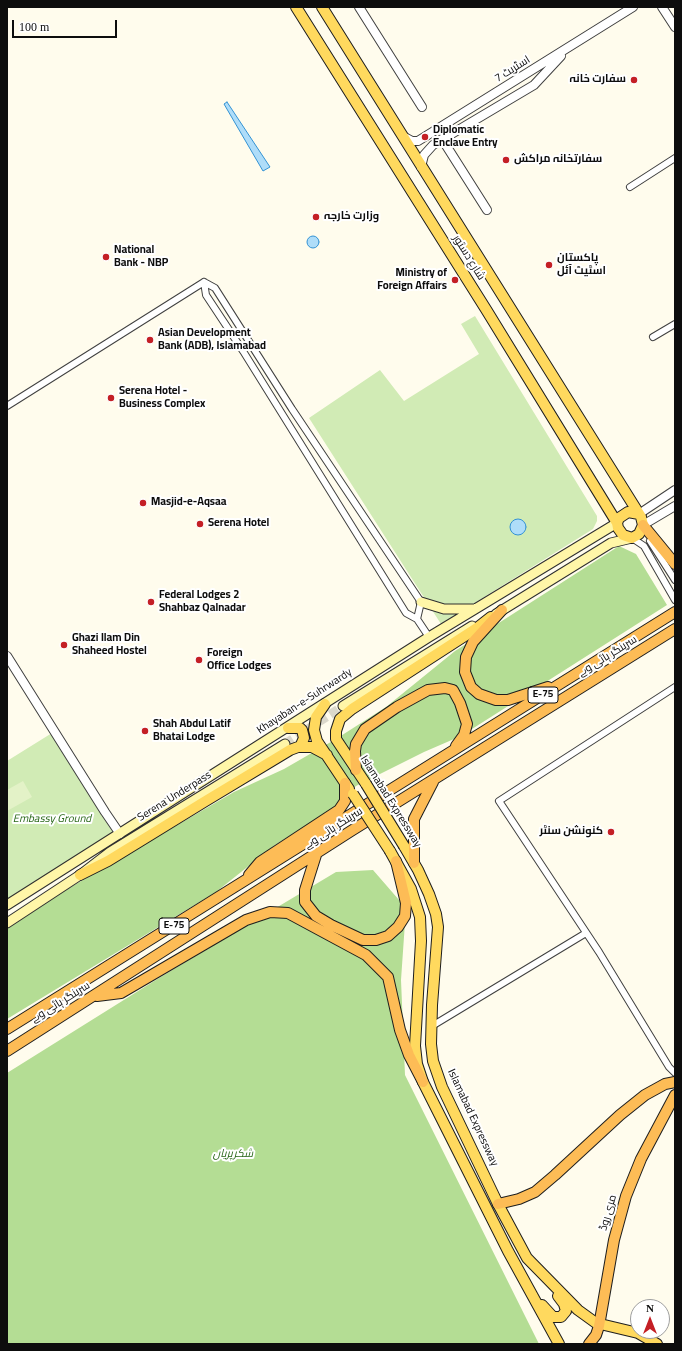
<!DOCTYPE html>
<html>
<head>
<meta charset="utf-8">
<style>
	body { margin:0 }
	#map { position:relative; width:682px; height:1351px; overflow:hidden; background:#fffced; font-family:Georgia,serif }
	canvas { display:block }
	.frame { position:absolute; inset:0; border:8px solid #0d0d0d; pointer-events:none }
	.north { position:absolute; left:630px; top:1299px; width:40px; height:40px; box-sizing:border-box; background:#fff; border:1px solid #9e9e9e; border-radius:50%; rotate:0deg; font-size:11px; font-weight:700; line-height:16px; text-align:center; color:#0d0d0d }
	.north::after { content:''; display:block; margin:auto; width:14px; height:18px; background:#c41f25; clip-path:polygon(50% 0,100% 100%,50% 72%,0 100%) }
	.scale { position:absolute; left:12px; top:20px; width:105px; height:18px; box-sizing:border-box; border:2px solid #0d0d0d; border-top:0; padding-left:5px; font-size:12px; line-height:14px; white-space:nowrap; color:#0d0d0d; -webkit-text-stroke:3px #fff; paint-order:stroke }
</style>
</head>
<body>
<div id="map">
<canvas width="682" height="1351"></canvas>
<div class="frame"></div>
<div class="north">N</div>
<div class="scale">100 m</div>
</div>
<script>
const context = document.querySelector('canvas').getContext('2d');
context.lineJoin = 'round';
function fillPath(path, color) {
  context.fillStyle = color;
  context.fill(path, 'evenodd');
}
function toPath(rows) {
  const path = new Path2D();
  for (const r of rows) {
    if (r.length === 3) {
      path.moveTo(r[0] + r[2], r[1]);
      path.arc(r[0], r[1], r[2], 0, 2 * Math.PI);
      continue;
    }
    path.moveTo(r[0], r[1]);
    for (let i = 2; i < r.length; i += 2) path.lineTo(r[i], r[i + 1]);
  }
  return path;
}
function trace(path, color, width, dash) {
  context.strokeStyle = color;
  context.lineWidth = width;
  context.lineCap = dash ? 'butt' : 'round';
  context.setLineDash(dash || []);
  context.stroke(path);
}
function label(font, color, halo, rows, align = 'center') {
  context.font = font + ' Georgia,Cairo,serif';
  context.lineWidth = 4;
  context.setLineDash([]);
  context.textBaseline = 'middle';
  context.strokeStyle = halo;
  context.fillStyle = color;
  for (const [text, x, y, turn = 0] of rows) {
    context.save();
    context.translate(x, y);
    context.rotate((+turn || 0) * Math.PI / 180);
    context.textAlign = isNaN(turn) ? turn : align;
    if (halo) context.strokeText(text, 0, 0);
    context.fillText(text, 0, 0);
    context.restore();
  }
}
fillPath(toPath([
	[475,316,597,516,597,521,593,529,441,624,309,418,380,370,404,401,479,354,461,324],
	[52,733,114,834,7,900,7,761]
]), '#d1ebb5');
fillPath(toPath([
	[619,546,636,554,667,605,461,736,424,752,356,786,332,809,275,845,216,892,7,1019,7,927,64,891,234,792,284,769,336,739,386,707,455,651],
	[373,870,406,908,401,980,405,1075,539,1344,7,1344,7,1073,159,978,336,872]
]), '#b4dd94');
fillPath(toPath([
	[23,781,32,797,7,811,7,790]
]), '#e3f2c7');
const water = toPath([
	[227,102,270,167,263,171,224,104,227,102],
	[313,242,6],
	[518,527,8]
]);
fillPath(water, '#afddf9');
trace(water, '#3392d3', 1);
trace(toPath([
	[285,744,343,706]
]), '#dbd8cb', 9, [9, 4.5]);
const minor = toPath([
	[630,187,675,158],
	[204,282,206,295,243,351,406,613,417,619,429,637],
	[204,282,215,288,292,409,421,602,417,619],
	[653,337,675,324],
	[7,406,204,282],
	[632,538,644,546,675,600],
	[650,541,675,580],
	[675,687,499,801,599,952,669,1067,675,1073],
	[432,1026,586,933]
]);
const tertiary = toPath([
	[359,7,422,107],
	[662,7,675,27],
	[403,136,412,141,418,141,633,7],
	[442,139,487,210],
	[421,167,424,155,433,145,534,85,561,56],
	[639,514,675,490],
	[643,525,675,506],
	[7,656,105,812,120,834]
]);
const secondary = toPath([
	[421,602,444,609,474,609],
	[496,614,611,543,632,538],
	[343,706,472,626],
	[7,905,429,637,617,523],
	[7,923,80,875,110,852,285,744]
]);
const primary = toPath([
	[296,7,487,311,617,523],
	[322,7,641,517,643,525,639,534,632,538,623,535,618,528,617,523,619,518,628,512,639,514],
	[325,704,316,717,314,730,317,741,349,789],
	[288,728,300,728,302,730,304,738,300,747],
	[366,784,336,739,336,731,340,719,352,709,477,628,491,617],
	[404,846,418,870,429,894,436,914,438,927,432,1005,431,1044,433,1061,442,1087,498,1204,527,1258,578,1310,596,1323,638,1333,657,1344],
	[390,851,411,889,420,917,421,941,415,1046,417,1064,423,1082,508,1251,559,1344],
	[80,875,108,861,204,802,290,750,298,747,312,747,327,755],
	[542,1305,553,1317,561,1317,566,1311,564,1304,558,1296]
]);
const trunk = toPath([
	[643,525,675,564],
	[502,610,473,642,466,657,465,672,471,687,479,694,496,700,508,700,548,687],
	[356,770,355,751,356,744,365,729,397,707,428,690,445,688,453,690,460,703,467,724,464,735,456,746],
	[316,855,305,890,305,902,316,916,331,925,363,940,376,940,388,936,398,927,405,916,406,903,396,861],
	[414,863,414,819,433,782],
	[249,875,260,862,339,810,345,801,345,783],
	[97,996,121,993,246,920,270,912,288,913,366,955,388,977,400,1030,409,1055,423,1082],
	[7,1029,675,612],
	[7,1051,351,831,675,629],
	[498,1204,519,1199,535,1192,555,1175,620,1115,645,1095,665,1084,675,1082],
	[589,1344,596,1335,599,1326,614,1240,626,1196,641,1159,675,1095]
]);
trace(minor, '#404040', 8);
trace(tertiary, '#404040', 10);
trace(secondary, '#2f2f2f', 11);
trace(primary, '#1e1e1e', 12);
trace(trunk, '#1e1e1e', 12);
trace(minor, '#fff', 6);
trace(tertiary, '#fff', 8);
trace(secondary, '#fff6a8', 9);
trace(primary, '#ffd95e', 10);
trace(trunk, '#fdbc56', 10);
const primaryBridge = toPath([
	[366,784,404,846],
	[353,794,390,851]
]);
trace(primaryBridge, '#1e1e1e', 12, []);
trace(primaryBridge, '#ffd95e', 10);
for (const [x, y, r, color] of [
	[634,80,4,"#c41f25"],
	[425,137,4,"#c41f25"],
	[506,160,4,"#c41f25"],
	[316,217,4,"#c41f25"],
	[106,257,4,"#c41f25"],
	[549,265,4,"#c41f25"],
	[455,280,4,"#c41f25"],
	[150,340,4,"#c41f25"],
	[111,398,4,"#c41f25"],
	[143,503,4,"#c41f25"],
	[200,524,4,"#c41f25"],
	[151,602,4,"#c41f25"],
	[64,645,4,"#c41f25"],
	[199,660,4,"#c41f25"],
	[145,731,4,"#c41f25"],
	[611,832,4,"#c41f25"]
]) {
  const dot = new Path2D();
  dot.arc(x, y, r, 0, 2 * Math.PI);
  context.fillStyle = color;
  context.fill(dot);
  trace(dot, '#fff', 1.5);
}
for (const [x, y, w] of [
	[543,695,30],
	[174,926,30]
]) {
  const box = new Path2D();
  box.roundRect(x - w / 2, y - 8, w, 16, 3);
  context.fillStyle = '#fff';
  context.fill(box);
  trace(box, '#0d0d0d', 1);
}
label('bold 10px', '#0d0d0d', null, [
	["E-75",543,695],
	["E-75",174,926]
]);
label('11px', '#0d0d0d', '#fff', [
	["اسٹریٹ 7",513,70,-32],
	["شارع دستور",468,258,58],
	["سرینگر ہائی وے",608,657,-32],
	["Khayaban-e-Suhrwardy",305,702,-33],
	["Serena Underpass",175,797,-32],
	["Islamabad Expressway",390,802,58],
	["سرینگر ہائی وے",334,829,-33],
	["سرینگر ہائی وے",61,1003,-32],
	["Islamabad Expressway",472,1118,65],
	["مری روڈ",609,1213,-74]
]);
label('bold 11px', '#0d0d0d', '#fff', [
	["سفارت خانہ",626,80,"right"],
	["Diplomatic",433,131],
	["Enclave Entry",433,144],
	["سفارتخانہ مراکش",514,160],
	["وزارت خارجہ",324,217],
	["National",114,251],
	["Bank - NBP",114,264],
	["پاکستان",557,259],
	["اسٹیٹ آئل",557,272],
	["Ministry of",447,274,"right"],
	["Foreign Affairs",447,287,"right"],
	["Asian Development",158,334],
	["Bank (ADB), Islamabad",158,347],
	["Serena Hotel -",119,392],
	["Business Complex",119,405],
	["Masjid-e-Aqsaa",151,503],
	["Serena Hotel",208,524],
	["Federal Lodges 2",159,596],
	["Shahbaz Qalnadar",159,609],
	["Ghazi Ilam Din",72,639],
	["Shaheed Hostel",72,652],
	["Foreign",207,654],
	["Office Lodges",207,667],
	["Shah Abdul Latif",153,725],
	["Bhatai Lodge",153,738],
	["کنونشن سنٹر",603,832,"right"]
], 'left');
label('italic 11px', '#2a681a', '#fff', [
	["Embassy Ground",52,820],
	["شکرپریاں",233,1155]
]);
</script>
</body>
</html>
